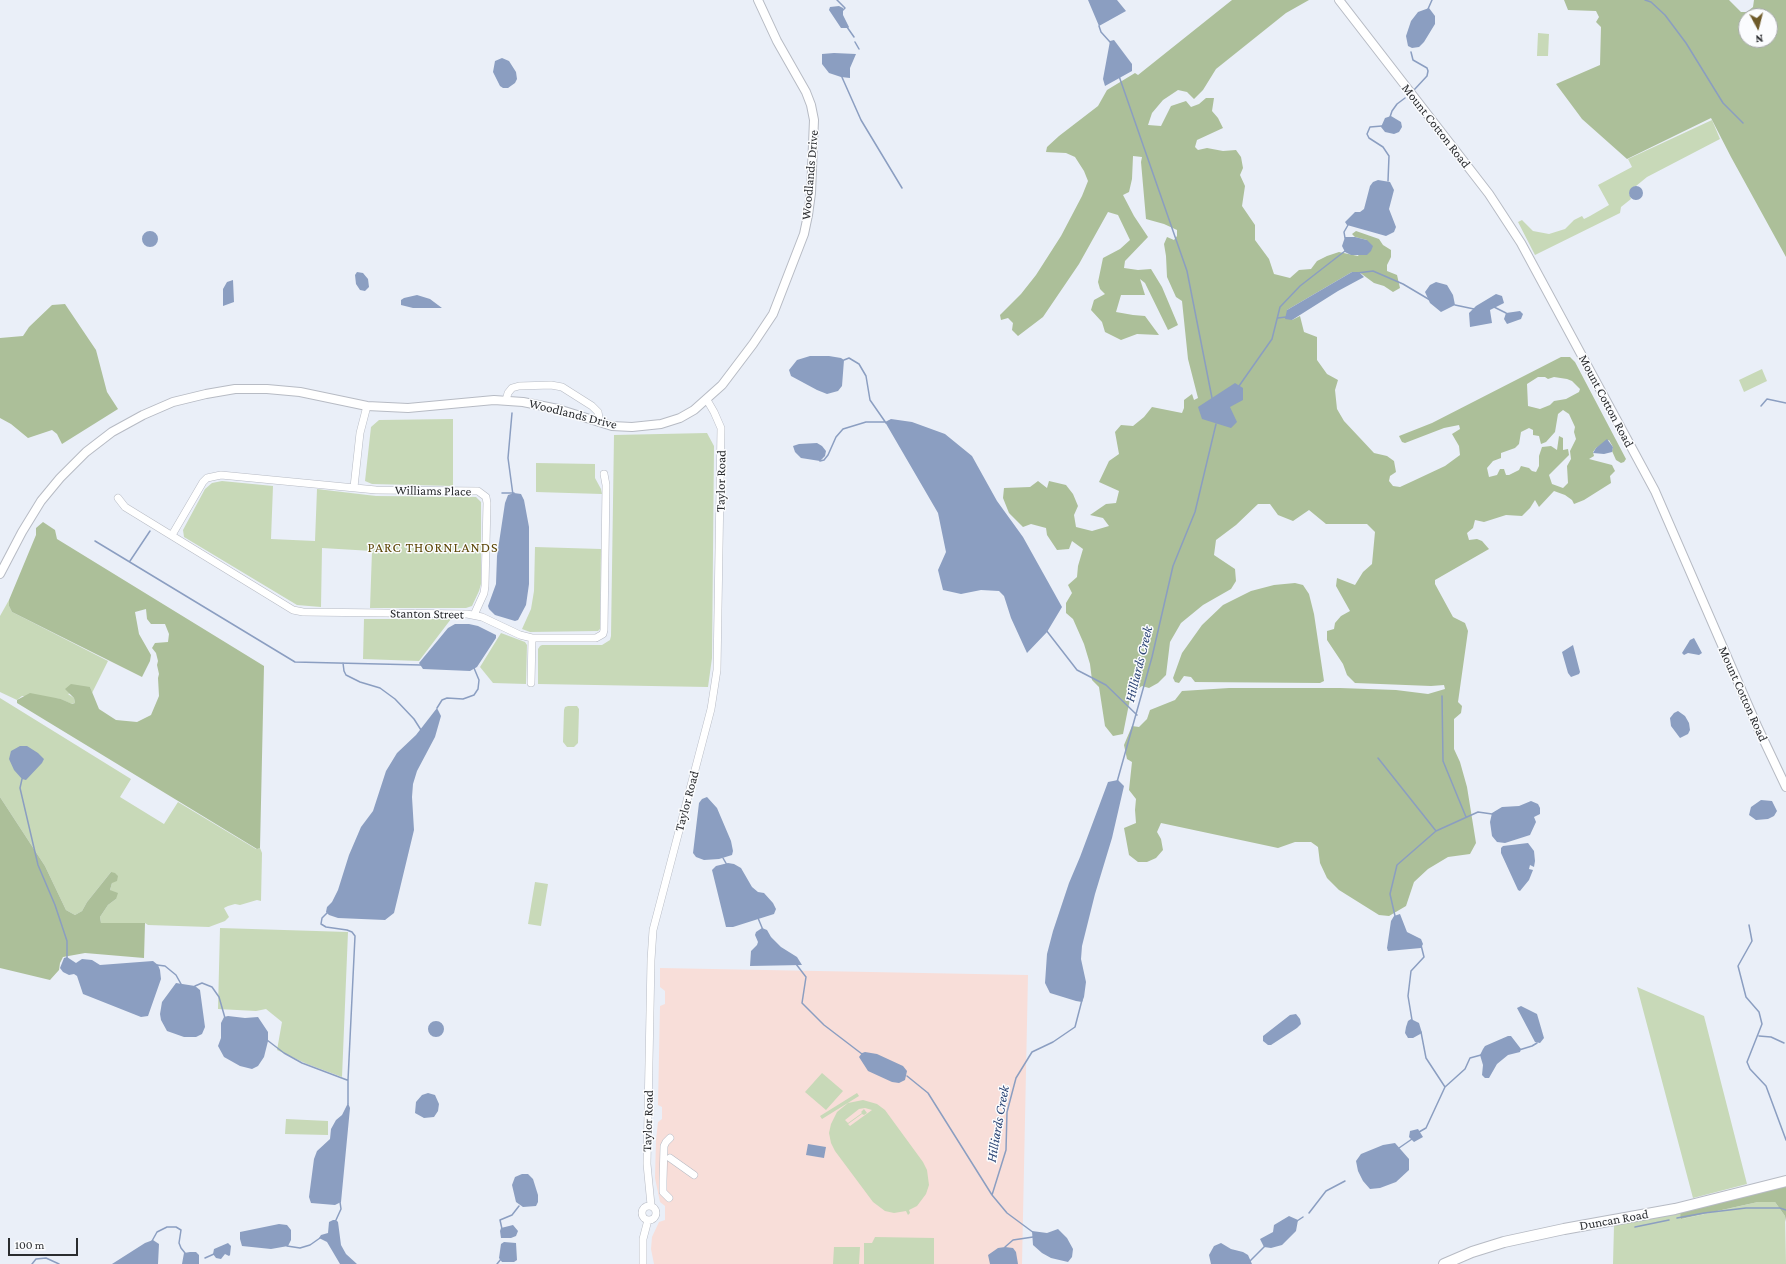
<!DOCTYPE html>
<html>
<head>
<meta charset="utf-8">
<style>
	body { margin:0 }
	#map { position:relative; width:1786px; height:1264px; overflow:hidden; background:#eaeff8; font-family:"Crimson Pro",serif }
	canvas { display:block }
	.north { position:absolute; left:1738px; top:8px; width:40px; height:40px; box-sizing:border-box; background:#fbfcfe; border:1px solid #a7a9ab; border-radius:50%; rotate:173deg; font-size:11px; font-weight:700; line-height:16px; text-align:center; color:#2a2c2f }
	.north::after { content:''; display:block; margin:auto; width:14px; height:18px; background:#6e5a29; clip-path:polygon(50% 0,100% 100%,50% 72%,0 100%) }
	.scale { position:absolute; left:8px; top:1238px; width:70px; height:18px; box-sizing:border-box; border:2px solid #2a2c2f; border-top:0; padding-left:5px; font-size:12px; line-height:14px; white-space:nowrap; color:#2a2c2f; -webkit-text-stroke:3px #fbfcfe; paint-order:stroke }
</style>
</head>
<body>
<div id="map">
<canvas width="1786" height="1264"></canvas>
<div class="north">N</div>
<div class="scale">100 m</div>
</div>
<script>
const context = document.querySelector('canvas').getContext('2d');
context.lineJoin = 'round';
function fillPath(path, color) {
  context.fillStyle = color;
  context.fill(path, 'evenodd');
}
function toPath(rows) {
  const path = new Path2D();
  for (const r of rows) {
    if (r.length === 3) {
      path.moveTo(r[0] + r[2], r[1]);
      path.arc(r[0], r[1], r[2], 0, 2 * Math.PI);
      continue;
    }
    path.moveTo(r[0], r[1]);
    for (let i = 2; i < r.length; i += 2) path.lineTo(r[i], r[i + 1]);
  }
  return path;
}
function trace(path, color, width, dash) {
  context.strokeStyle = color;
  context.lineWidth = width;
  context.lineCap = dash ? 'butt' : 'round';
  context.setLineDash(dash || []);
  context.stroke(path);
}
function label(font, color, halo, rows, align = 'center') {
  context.font = font + ' "Crimson Pro",serif';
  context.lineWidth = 3;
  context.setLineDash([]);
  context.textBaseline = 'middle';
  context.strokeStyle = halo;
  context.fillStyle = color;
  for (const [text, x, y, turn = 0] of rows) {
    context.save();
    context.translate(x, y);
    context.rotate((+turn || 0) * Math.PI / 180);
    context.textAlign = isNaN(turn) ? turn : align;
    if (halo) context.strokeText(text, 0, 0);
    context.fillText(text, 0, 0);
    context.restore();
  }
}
fillPath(toPath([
	[660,968,1028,975,1022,1264,654,1264,651,1249,652,1237,659,1222,665,1220,665,1206,660,1202,655,1178,656,1140,658,1122,662,1119,662,1107,658,1105,660,1006,665,1004,665,991,660,987]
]), '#f8ded9');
fillPath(toPath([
	[1538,33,1549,34,1548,56,1537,56],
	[1712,120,1720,139,1647,177,1636,186,1633,187,1629,193,1631,199,1621,207,1620,213,1535,255,1518,222,1522,220,1533,231,1549,234,1565,229,1574,220,1582,216,1584,219,1590,216,1609,205,1598,185,1632,167,1628,159],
	[1762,369,1767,381,1744,392,1739,380],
	[453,419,453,486,372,484,365,481,371,427,379,420],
	[707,433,714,446,712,658,708,687,538,684,538,649,540,646,542,645,602,645,610,640,611,636,614,435],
	[536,463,595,464,595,478,601,489,602,494,536,492],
	[222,481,273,486,271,539,315,541,317,489,376,496,476,497,481,502,481,584,479,591,472,606,466,608,370,608,372,551,322,548,321,607,297,605,184,537,183,530,205,489,212,483],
	[535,547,601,549,600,629,598,631,530,632,522,629,531,609,534,591],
	[9,600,9,606,12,612,108,661,92,693,90,687,68,694,74,698,75,703,71,704,61,699,22,696,17,700,0,692,0,616],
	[364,619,451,619,419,661,363,659],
	[501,633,525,642,527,645,526,684,493,683,480,667],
	[0,698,131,779,120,797,164,824,178,802,256,849,260,848,262,853,261,901,257,900,240,905,235,904,228,906,224,908,229,917,225,921,209,927,148,925,145,923,101,923,100,917,108,905,116,899,110,890,112,883,111,872,87,902,82,911,75,915,66,910,45,866,0,797],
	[568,706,577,706,579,709,578,743,574,747,567,747,563,742,564,710,565,707],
	[535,882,548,884,541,926,528,924],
	[220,928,348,932,342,1077,307,1064,277,1050,282,1022,266,1009,256,1011,218,1009],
	[1637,987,1704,1016,1747,1184,1693,1198],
	[822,1073,843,1091,826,1110,805,1092],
	[857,1093,859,1096,822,1119,820,1116],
	[863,1100,877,1104,885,1110,923,1162,927,1170,929,1185,926,1194,917,1206,909,1210,910,1213,908,1215,906,1211,894,1213,885,1211,873,1202,835,1151,831,1143,829,1133,831,1124,837,1112,848,1103],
	[865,1108,872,1110,850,1126,848,1124,862,1114,864,1115,867,1113,864,1109,861,1112,862,1113,848,1123,845,1120,859,1109],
	[286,1119,328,1121,328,1135,285,1134],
	[1758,1202,1775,1202,1785,1216,1786,1264,1613,1264,1614,1226,1680,1212,1682,1219],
	[875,1237,934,1238,934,1264,864,1264,864,1243,872,1243],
	[834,1247,860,1247,859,1264,833,1264]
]), '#c8d9b8');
fillPath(toPath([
	[1232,0,1309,0,1286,13,1216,69,1203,90,1194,99,1187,92,1178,90,1163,100,1152,113,1148,125,1161,126,1171,106,1186,101,1191,107,1199,104,1206,98,1214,98,1212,111,1218,118,1223,128,1197,140,1195,147,1198,150,1207,148,1223,151,1236,150,1241,157,1243,168,1240,175,1245,186,1242,206,1255,225,1255,240,1269,259,1274,274,1290,278,1299,270,1311,269,1317,261,1327,256,1339,252,1358,256,1367,240,1355,237,1352,234,1356,231,1379,239,1383,245,1391,250,1391,257,1387,265,1387,271,1397,275,1400,288,1393,292,1384,286,1374,283,1359,272,1352,272,1287,310,1292,320,1300,316,1304,332,1317,337,1317,360,1327,374,1338,380,1335,390,1337,409,1344,421,1374,453,1387,456,1394,461,1396,472,1390,476,1389,481,1393,486,1400,487,1413,481,1445,466,1460,455,1459,446,1452,434,1460,429,1459,425,1444,428,1405,443,1402,442,1399,436,1432,423,1561,357,1570,357,1575,362,1626,459,1624,462,1621,463,1616,460,1612,451,1613,447,1609,440,1596,448,1593,452,1594,456,1589,459,1612,465,1615,471,1610,476,1611,483,1584,500,1574,504,1572,500,1565,495,1554,491,1539,507,1535,500,1530,508,1522,516,1506,515,1484,522,1475,520,1473,528,1467,533,1469,540,1477,539,1482,541,1489,549,1435,580,1435,584,1453,617,1465,623,1468,631,1458,702,1462,706,1461,713,1454,719,1454,749,1460,762,1467,787,1476,843,1470,854,1448,857,1428,869,1414,882,1406,906,1389,916,1379,915,1339,890,1327,878,1320,863,1318,847,1311,842,1295,842,1278,848,1161,823,1157,832,1161,839,1163,850,1156,858,1147,862,1138,862,1129,855,1124,828,1136,823,1135,810,1136,799,1129,790,1132,762,1127,759,1124,745,1132,726,1139,727,1147,719,1150,710,1175,700,1182,691,1229,688,1340,688,1396,690,1428,694,1445,689,1444,685,1431,686,1355,683,1347,675,1343,664,1327,640,1327,631,1334,629,1335,623,1341,616,1350,611,1336,586,1337,578,1355,585,1363,572,1372,564,1375,532,1367,524,1326,524,1309,510,1293,521,1278,515,1270,504,1258,504,1236,525,1216,540,1214,555,1235,569,1236,581,1231,589,1203,605,1181,623,1170,642,1166,675,1158,683,1149,688,1142,686,1131,694,1123,734,1113,736,1105,726,1099,687,1092,680,1090,664,1084,644,1073,619,1066,613,1066,603,1072,593,1068,585,1077,577,1078,566,1083,549,1072,541,1069,549,1057,550,1047,535,1046,528,1031,524,1023,527,1009,513,1003,498,1004,488,1030,487,1038,481,1047,488,1049,481,1066,485,1073,494,1078,506,1074,515,1076,527,1092,531,1109,526,1103,518,1090,515,1106,504,1116,503,1119,491,1099,482,1109,461,1119,454,1115,432,1121,425,1133,426,1144,417,1152,407,1182,413,1184,408,1184,400,1192,394,1194,400,1198,398,1188,359,1182,301,1176,297,1167,277,1166,256,1164,244,1167,237,1174,240,1177,236,1177,230,1164,224,1146,219,1141,162,1142,157,1133,156,1132,179,1129,192,1123,195,1134,216,1148,237,1125,261,1124,268,1138,270,1151,269,1162,287,1178,325,1168,330,1145,283,1140,279,1145,295,1121,295,1116,312,1133,315,1145,316,1159,335,1137,334,1121,340,1105,332,1102,322,1091,310,1094,300,1105,294,1100,289,1098,282,1103,258,1120,249,1130,240,1118,215,1108,212,1079,264,1043,317,1018,336,1012,330,1013,323,1008,318,1001,320,1000,315,1021,294,1036,275,1061,236,1082,196,1088,181,1084,171,1075,157,1066,153,1046,152,1047,147,1059,136,1098,106,1107,90,1135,73,1138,75],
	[1538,377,1545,377,1548,379,1554,377,1567,379,1572,381,1580,389,1579,392,1566,399,1554,401,1550,405,1540,409,1528,406,1527,384],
	[1563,410,1569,414,1575,427,1574,432,1576,439,1570,451,1571,459,1567,466,1568,483,1563,488,1552,484,1549,475,1569,455,1568,449,1563,450,1563,438,1559,436,1557,450,1551,446,1542,447,1539,456,1539,466,1536,472,1532,471,1529,468,1521,466,1519,470,1509,475,1506,475,1504,469,1500,469,1497,475,1489,477,1487,468,1493,461,1501,458,1501,453,1515,448,1519,444,1521,432,1529,428,1533,430,1533,435,1539,436,1541,444,1546,442,1555,432,1558,414],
	[1564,0,1729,0,1741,12,1747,12,1753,7,1754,0,1786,0,1786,257,1731,157,1711,118,1627,159,1582,119,1556,84,1600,65,1601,27,1596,22,1599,17,1596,11,1568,10],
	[1746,16,1770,16,1770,40,1746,40],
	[65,304,96,350,107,392,118,409,62,444,57,434,52,430,28,438,11,424,0,418,0,338,23,336,29,327,52,305],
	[43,522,55,530,57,539,264,666,260,848,257,849,17,703,17,700,30,693,61,699,72,704,75,703,74,698,65,689,71,684,90,687,99,709,116,720,137,722,151,715,159,696,158,678,159,674,157,665,158,661,156,653,152,648,155,643,168,642,169,634,165,624,151,624,147,619,146,609,135,612,139,634,151,655,150,661,142,677,12,612,9,606,9,600,36,535,36,528],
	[1295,583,1303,585,1309,594,1314,614,1324,681,1320,683,1195,682,1191,677,1184,676,1179,683,1175,682,1173,678,1182,653,1202,625,1223,605,1251,591,1274,585],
	[0,797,45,866,66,910,75,915,82,911,87,902,111,872,115,873,118,876,117,881,112,883,110,890,118,893,116,899,108,905,100,917,101,923,145,923,144,958,85,953,63,957,60,963,59,970,50,980,0,968],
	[1786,1186,1786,1222,1785,1216,1775,1202,1758,1202,1681,1219,1680,1212]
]), '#acbf99');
fillPath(toPath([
	[1088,0,1117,0,1126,11,1099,26],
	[839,6,843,8,843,15,849,27,848,28,841,28,829,10,830,7],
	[1429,8,1435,16,1435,24,1424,42,1419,47,1412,48,1408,46,1406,36,1411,21,1418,12],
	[1114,40,1132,64,1132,71,1105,86,1103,79,1110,41],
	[834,53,856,54,850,68,850,78,841,77,829,73,822,64,822,54],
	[502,58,509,61,516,72,517,79,515,83,508,88,503,88,500,86,493,72,495,61],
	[1391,116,1401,122,1402,127,1399,132,1394,134,1385,132,1381,127,1385,118],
	[1378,180,1390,182,1394,190,1389,209,1396,227,1394,232,1386,236,1347,225,1345,222,1355,212,1360,212,1364,209,1370,186,1373,182],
	[1636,193,7],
	[150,239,8],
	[1345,237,1355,237,1367,240,1373,246,1371,251,1367,255,1351,255,1345,252,1342,246],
	[357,272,363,273,368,279,369,287,365,291,360,290,356,284,355,275],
	[1352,272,1359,272,1364,277,1338,291,1292,320,1285,319,1287,310],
	[233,280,234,302,223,306,223,289,227,282],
	[1436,282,1447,285,1453,295,1455,305,1441,312,1430,303,1425,292,1430,285],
	[1496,294,1502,296,1504,303,1490,310,1492,323,1470,327,1469,313,1476,306],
	[417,295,430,299,442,308,413,308,401,305,401,300,404,298],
	[1520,311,1523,314,1521,319,1507,324,1504,319,1506,313],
	[810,356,829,356,841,358,844,360,842,386,838,391,827,394,817,390,791,376,789,370,797,360],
	[1235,383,1243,388,1243,400,1230,407,1237,422,1231,428,1202,419,1198,407],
	[891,419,912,422,945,434,972,456,997,501,1023,537,1062,607,1047,632,1027,653,1011,618,1004,596,999,591,981,590,961,594,943,590,938,570,946,552,938,513,885,422],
	[1607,439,1613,447,1612,452,1604,454,1593,453,1596,448],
	[817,443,822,446,826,451,825,456,820,461,801,458,795,452,793,446,799,444],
	[514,493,521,494,524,500,529,527,529,584,526,605,518,620,515,621,495,615,489,609,488,606,496,584,497,556,505,503,508,495],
	[455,624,469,624,478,626,496,635,496,638,477,667,470,671,423,669,419,663,448,628],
	[1694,638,1702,653,1699,655,1688,653,1684,655,1682,653,1690,640],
	[1573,645,1580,672,1579,674,1571,677,1568,673,1562,652],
	[437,708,441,716,435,737,417,771,413,784,412,797,414,830,394,913,385,920,338,918,329,915,326,912,327,907,332,902,338,890,349,855,361,827,373,811,386,771,397,753,416,735],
	[1678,711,1685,716,1689,723,1690,730,1688,734,1680,738,1671,726,1670,718,1674,713],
	[20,746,27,746,38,753,44,759,42,763,26,780,22,779,14,770,9,759,11,751],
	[1118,780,1124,786,1112,838,1095,894,1082,946,1081,959,1086,982,1084,997,1082,1002,1076,1001,1050,993,1045,983,1047,954,1053,931,1069,883,1080,857,1108,782],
	[707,797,717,808,731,841,733,851,732,855,719,859,704,860,696,857,693,853,699,803,702,799],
	[1761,800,1772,801,1777,811,1774,816,1768,819,1756,820,1749,815,1751,807],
	[1531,801,1538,804,1540,808,1540,814,1534,817,1536,822,1530,835,1505,843,1497,842,1492,836,1490,822,1492,813,1502,807,1519,806],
	[1528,843,1534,851,1535,861,1534,867,1530,865,1529,869,1533,870,1529,880,1520,891,1518,890,1501,853,1501,848,1503,846],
	[728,863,734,864,741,868,752,887,758,892,764,893,773,903,776,909,774,914,733,927,726,927,712,870,716,866],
	[1400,914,1407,932,1421,939,1423,944,1421,948,1388,951,1387,948,1391,921,1394,916],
	[762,928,767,930,771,937,781,947,797,957,802,965,750,966,751,951,757,945,758,942,755,935,756,932],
	[67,957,76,963,82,959,92,960,100,965,153,961,158,965,160,970,161,979,148,1016,141,1017,83,994,77,976,74,974,69,975,63,972,60,968,64,958],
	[176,983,195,986,200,990,205,1027,202,1034,196,1037,184,1037,167,1031,161,1020,160,1014,162,1002],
	[1521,1006,1537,1014,1544,1038,1540,1043,1535,1042,1517,1008],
	[1296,1014,1300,1019,1301,1024,1297,1028,1271,1045,1268,1045,1263,1041,1263,1036,1290,1015],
	[228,1016,245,1018,258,1017,268,1032,268,1041,264,1057,258,1066,252,1069,240,1066,224,1057,218,1046,221,1038,221,1023,224,1017],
	[1411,1019,1419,1023,1422,1033,1413,1038,1408,1038,1405,1033,1406,1027,1408,1021],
	[436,1029,8],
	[1508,1036,1511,1036,1521,1049,1520,1052,1508,1055,1497,1064,1489,1078,1485,1078,1482,1075,1483,1065,1480,1055,1483,1049,1485,1046],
	[865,1052,877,1054,903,1066,907,1071,905,1080,899,1083,892,1082,868,1071,859,1057,862,1053],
	[428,1093,435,1095,439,1104,438,1111,434,1117,424,1118,415,1113,416,1102,422,1095],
	[348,1103,350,1108,341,1202,335,1205,311,1203,309,1197,314,1159,317,1151,330,1139,331,1129,336,1120,342,1115],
	[1418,1129,1423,1137,1414,1142,1409,1137,1410,1131],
	[1395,1143,1409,1159,1409,1170,1396,1182,1380,1188,1370,1189,1363,1181,1358,1171,1356,1161,1361,1154,1383,1145],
	[808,1144,826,1147,824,1158,806,1155],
	[522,1174,528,1174,533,1179,538,1195,538,1202,536,1206,523,1207,516,1202,512,1185,515,1177],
	[1289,1216,1298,1220,1296,1231,1282,1245,1271,1248,1264,1247,1260,1239,1273,1232,1274,1225],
	[333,1220,336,1220,338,1222,341,1245,346,1254,357,1264,340,1264,327,1242,319,1238,321,1235,328,1233,329,1222],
	[279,1224,287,1225,291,1230,291,1240,288,1246,271,1249,242,1246,240,1239,240,1232],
	[513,1225,518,1231,516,1236,511,1238,501,1238,500,1231,501,1228],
	[1058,1229,1067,1238,1073,1249,1072,1257,1068,1262,1051,1258,1042,1253,1033,1245,1032,1231,1047,1233],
	[153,1240,159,1244,158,1264,112,1264,145,1243],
	[504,1242,516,1243,517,1260,514,1262,502,1262,499,1258,501,1244],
	[228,1243,231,1246,230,1255,229,1256,225,1254,221,1259,216,1258,213,1254,214,1249],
	[1221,1243,1231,1249,1243,1252,1248,1255,1252,1264,1211,1264,1209,1255,1214,1246],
	[1005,1247,1013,1248,1016,1252,1018,1264,990,1264,988,1255,998,1248],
	[190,1252,196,1252,199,1255,199,1264,182,1264,184,1253]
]), '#8b9ec1');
trace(toPath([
	[837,0,845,8,841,12],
	[1645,0,1651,2,1665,15,1686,43,1723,103,1743,123],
	[1428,9,1432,0],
	[1099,26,1101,32,1110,42],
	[847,27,854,37],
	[855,42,859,49],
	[1411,52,1413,60,1427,68,1428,71,1427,76,1414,90],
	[841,75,861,120,902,188],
	[1119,76,1187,271,1212,398],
	[1390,117,1392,111,1397,104,1405,98],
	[1382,126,1370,127,1367,134,1369,138,1383,147,1389,156,1388,181],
	[1345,238,1344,232,1348,225],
	[1357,273,1373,271,1403,284,1430,300],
	[1455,305,1474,309],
	[1494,307,1506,313],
	[1278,318,1286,317],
	[844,360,849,358,859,364,866,376,870,400,886,423],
	[1239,386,1272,339,1280,307,1300,286,1345,251],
	[1761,406,1767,399,1786,403],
	[512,413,508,458,513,495],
	[820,461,824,460,828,455,836,437,843,429,866,422,885,422],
	[502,493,514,493],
	[95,541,295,662,421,665],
	[130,561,150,531],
	[1046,630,1077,670,1106,685,1137,715],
	[343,663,344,671,346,675,360,682,380,688,395,699,414,719,421,730],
	[1442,696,1443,761,1466,817],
	[437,708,442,700,447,698,463,699,474,695,478,689,479,680,474,668],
	[1378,758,1436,831],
	[22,779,20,788,38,865,55,905,67,941,67,958],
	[1117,782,1152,657,1173,566,1195,512,1216,424],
	[723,858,727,865],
	[328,912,322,918,321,924,326,927,347,930,352,932,355,936,348,1080,348,1104],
	[1395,916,1390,894,1397,865,1436,831,1478,812,1492,814],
	[758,918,763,930],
	[1749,925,1752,941,1738,966,1746,997,1759,1012,1762,1024,1747,1062,1750,1069,1766,1086,1786,1140],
	[796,964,806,977,802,1003,824,1025,862,1054],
	[157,965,165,966,176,975,181,984],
	[195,986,202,983,212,987,219,997,225,1018],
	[1412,1020,1408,996,1411,971,1424,957,1421,945],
	[1421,1032,1426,1058,1445,1087],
	[1759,1036,1771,1037,1784,1043],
	[267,1040,284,1053,302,1063,347,1080],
	[1519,1050,1532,1046,1537,1043],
	[907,1076,928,1093,992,1195,1007,1213,1034,1233],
	[1419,1132,1426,1128,1445,1087,1465,1069,1470,1058,1481,1055],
	[1399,1148,1412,1139],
	[992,1195,1006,1150,1007,1112,1016,1078,1032,1052,1053,1042,1075,1027,1082,1000],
	[1309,1213,1326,1191,1345,1181],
	[1677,1218,1704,1213,1746,1208,1780,1208,1786,1210],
	[336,1220,341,1209,340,1202],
	[1297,1221,1303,1217],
	[1635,1227,1669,1220],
	[502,1229,500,1220,512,1215,519,1206],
	[152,1241,157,1232,167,1227,176,1227,181,1230,179,1243,181,1248,185,1253],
	[287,1246,300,1248,310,1245,320,1238],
	[1005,1247,1013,1240,1033,1237],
	[205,1258,214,1254],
	[1249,1262,1265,1246],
	[32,1264,36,1259,46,1258,59,1264],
	[497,1264,501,1259]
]), '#8b9ec1', 1.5);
const minor = toPath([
	[506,400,508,393,512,388,519,386,551,385,562,387,592,406,598,412,600,423],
	[354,487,360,433,367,406],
	[118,498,125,507,293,610,303,612,467,614,482,617,520,635,532,638,596,638,603,634,604,630,606,485,604,474],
	[172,535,203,482,207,478,221,475,376,490,478,491,486,497,487,503,485,586,484,593,474,615],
	[531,683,532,638],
	[670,1158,694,1175],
	[669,1198,663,1192,663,1181,664,1146,666,1142,670,1138],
	[651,1205,647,1164,651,960,653,930,711,709,717,670,721,428,714,412,707,400],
	[649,1213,7],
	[643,1264,643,1239,648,1220]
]);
const major = toPath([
	[1339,0,1489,194,1521,243,1655,491,1758,728,1786,787],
	[0,574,22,532,41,501,60,478,86,452,112,432,143,415,173,402,206,394,235,389,267,389,300,392,367,406,408,408,494,400,523,402,558,409,612,426,632,427,661,424,680,418,694,410,722,385,753,344,773,314,804,234,808,215,811,193,814,120,811,105,806,92,777,41,758,0]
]);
const highway = toPath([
	[1444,1264,1472,1252,1504,1242,1564,1229,1675,1209,1786,1181]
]);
trace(minor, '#b7bbc4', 8);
trace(major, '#b7bbc4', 10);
trace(highway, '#b7bbc4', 12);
trace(minor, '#fff', 7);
trace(major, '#fff', 8);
trace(highway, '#fff', 10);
label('13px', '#2a2c2f', '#fbfcfe', [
	["Mount Cotton Road",1436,126,52],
	["Woodlands Drive",810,175,-85],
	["Mount Cotton Road",1606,401,62],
	["Woodlands Drive",573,414,14],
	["Taylor Road",721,481,-89],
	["Williams Place",433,491,1],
	["Stanton Street",427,614,1],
	["Mount Cotton Road",1743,694,66],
	["Taylor Road",687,801,-75],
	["Taylor Road",648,1121,-88],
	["Duncan Road",1614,1220,-10]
]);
context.letterSpacing = '1px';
label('14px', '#5d4707', '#fbfcfe', [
	["PARC THORNLANDS",433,548]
]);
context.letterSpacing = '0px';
label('italic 14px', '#2d4676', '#fbfcfe', [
	["Hilliards Creek",1139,664,-76],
	["Hilliards Creek",998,1124,-80]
]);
</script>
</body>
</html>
